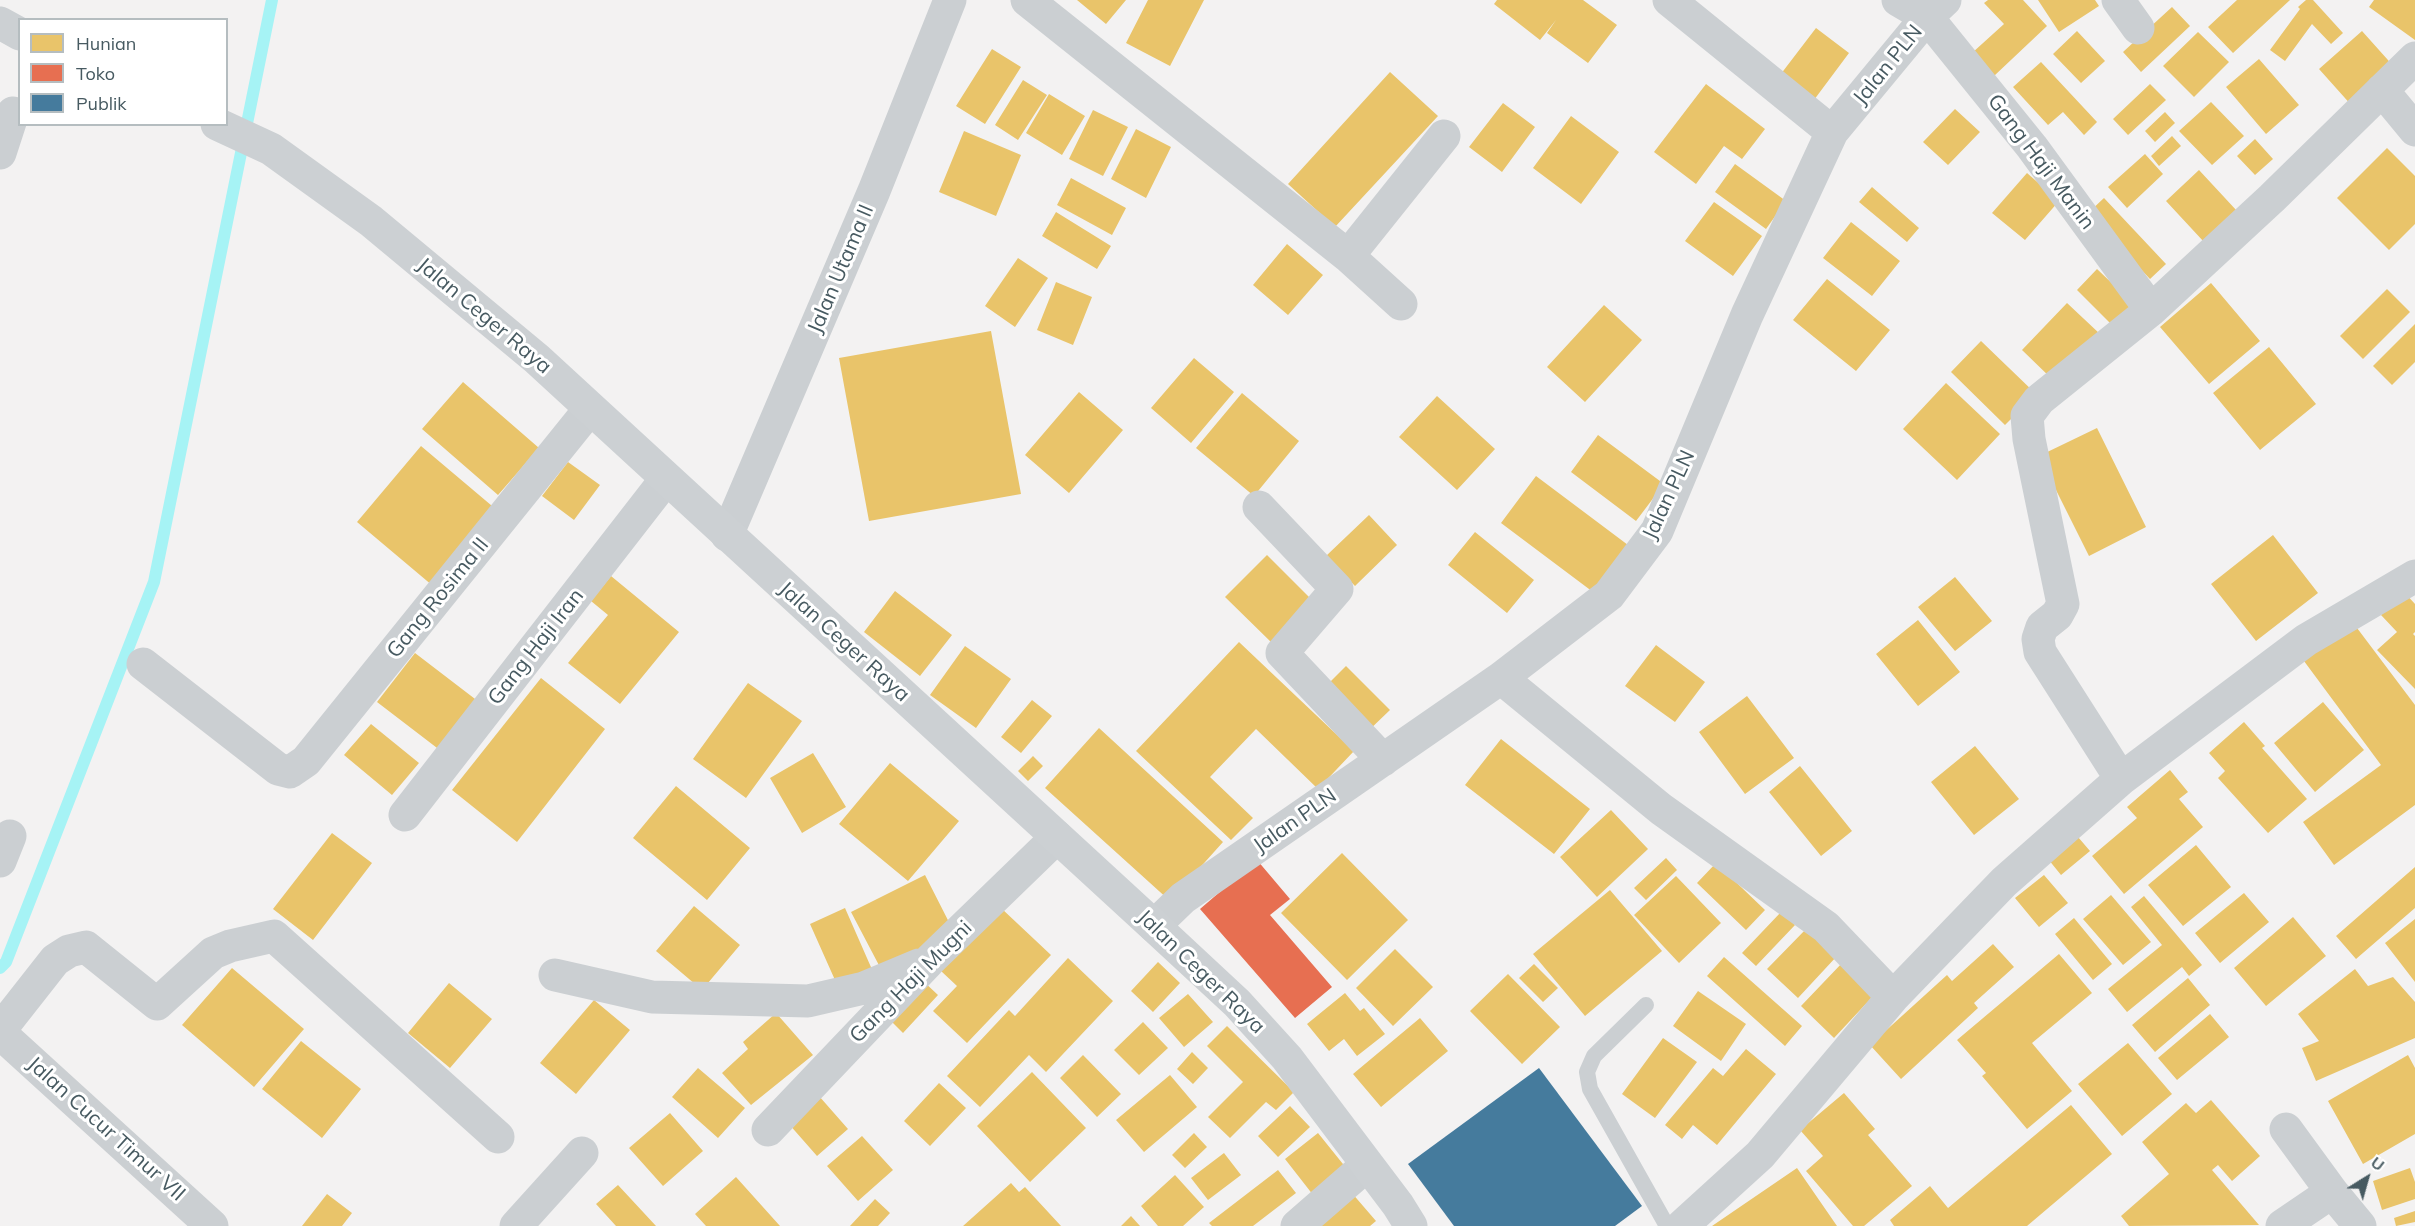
<!DOCTYPE html>
<html>
<head>
<meta charset="utf-8">
<style>
	body { margin:0 }
	#map { position:relative; width:2415px; height:1226px; overflow:hidden; background:#f3f2f2; font-family:Mulish,sans-serif }
	canvas { display:block }
	.legend { position:absolute; left:18px; top:18px; width:210px; height:108px; box-sizing:border-box; background:#fff; border:2px solid #b5bdc0; margin:0; padding:8px 10px; list-style:none; font-size:18px; color:#475a61 }
	.legend li { display:flex; align-items:center; gap:12px; height:30px }
	.legend b { width:30px; border:2px solid #b5bdc0 }
	.north { position:absolute; left:2337px; top:1148px; width:60px; height:60px; -webkit-text-stroke:4px #fff; paint-order:stroke; rotate:37deg; font-size:16px; font-weight:700; line-height:24px; text-align:center; color:#475a61 }
	.north::after { content:''; display:block; margin:auto; width:21px; height:27px; background:#475a61; clip-path:polygon(50% 0,100% 100%,50% 72%,0 100%) }
</style>
</head>
<body>
<div id="map">
<canvas width="2415" height="1226"></canvas>
<ul class="legend">
<li><b style="height:16px;background:#e9c46a"></b>Hunian</li>
<li><b style="height:16px;background:#e76f51"></b>Toko</li>
<li><b style="height:16px;background:#457b9d"></b>Publik</li>
</ul>
<div class="north">U</div>
</div>
<script>
const context = document.querySelector('canvas').getContext('2d');
context.lineJoin = 'round';
function fillPath(path, color) {
  context.fillStyle = color;
  context.fill(path, 'evenodd');
}
function toPath(rows) {
  const path = new Path2D();
  for (const r of rows) {
    path.moveTo(r[0], r[1]);
    for (let i = 2; i < r.length; i += 2) path.lineTo(r[i], r[i + 1]);
  }
  return path;
}
function trace(path, color, width, dash) {
  context.strokeStyle = color;
  context.lineWidth = width;
  context.lineCap = dash ? 'butt' : 'round';
  context.setLineDash(dash || []);
  context.stroke(path);
}
function label(font, color, halo, rows, align = 'center') {
  context.font = font + ' Mulish,sans-serif';
  context.lineWidth = 6;
  context.setLineDash([]);
  context.textBaseline = 'middle';
  context.strokeStyle = halo;
  context.fillStyle = color;
  for (const [text, x, y, turn = 0] of rows) {
    context.save();
    context.translate(x, y);
    context.rotate((+turn || 0) * Math.PI / 180);
    context.textAlign = isNaN(turn) ? turn : align;
    if (halo) context.strokeText(text, 0, 0);
    context.fillText(text, 0, 0);
    context.restore();
  }
}
fillPath(toPath([
	[1077,0,1126,0,1106,24],
	[1148,0,1204,0,1170,66,1126,43],
	[1497,0,1583,0,1617,25,1588,63,1547,33,1556,20,1540,40,1494,4],
	[1988,0,2023,0,2047,26,1994,76,1972,53,2004,24,1984,3],
	[2038,0,2095,0,2099,6,2059,32],
	[2237,0,2290,0,2233,53,2208,27],
	[2306,0,2313,0,2343,33,2331,44,2312,24,2285,61,2270,50,2300,9,2298,7],
	[2374,0,2415,0,2415,40,2369,7],
	[2172,7,2190,26,2141,72,2123,52],
	[1816,28,1849,53,1808,108,1774,83],
	[2077,31,2105,61,2081,83,2053,54],
	[2362,31,2396,69,2353,107,2319,69],
	[2198,32,2229,62,2194,97,2163,66],
	[992,49,1021,67,985,124,956,106],
	[2259,59,2299,105,2266,134,2226,87],
	[2041,62,2097,122,2084,135,2063,112,2048,125,2013,87],
	[1390,72,1438,116,1335,227,1288,184],
	[1023,80,1047,95,1018,140,995,125],
	[1706,84,1765,129,1742,159,1724,146,1696,184,1654,152],
	[2150,84,2166,100,2128,135,2113,119],
	[1049,94,1085,116,1062,155,1026,133],
	[2211,102,2244,136,2212,165,2179,131],
	[1503,103,1535,127,1502,172,1469,147],
	[1955,109,1980,132,1948,165,1923,142],
	[1093,110,1128,127,1103,176,1069,159],
	[2165,112,2175,123,2155,142,2145,131],
	[1571,116,1619,152,1581,204,1533,168],
	[1136,129,1171,147,1146,198,1111,179],
	[964,131,1021,155,996,216,939,192],
	[2172,136,2181,146,2159,166,2151,156],
	[2255,139,2273,159,2255,175,2237,156],
	[2387,148,2415,176,2415,224,2389,250,2337,198],
	[2145,154,2163,174,2127,208,2108,187],
	[1735,164,1786,201,1766,229,1715,192],
	[2199,170,2237,211,2204,242,2166,201],
	[2027,173,2059,201,2025,240,1992,213],
	[1071,178,1126,208,1112,235,1057,205],
	[1872,187,1919,228,1907,242,1859,202],
	[2104,198,2166,264,2150,279,2088,213],
	[1714,202,1762,236,1733,276,1685,241],
	[1056,212,1111,246,1097,269,1042,236],
	[1851,222,1900,261,1872,296,1823,258],
	[1287,244,1323,275,1288,315,1253,285],
	[1018,258,1048,278,1015,327,985,306],
	[2097,269,2140,310,2119,332,2077,290],
	[1827,279,1890,330,1856,371,1793,320],
	[1056,282,1092,297,1073,345,1037,330],
	[2211,283,2260,341,2209,384,2160,327],
	[2387,289,2410,312,2363,359,2340,336],
	[2067,303,2100,334,2054,381,2022,350],
	[1604,305,1642,340,1585,402,1547,367],
	[2415,324,2415,362,2392,385,2373,366],
	[991,331,1021,494,869,521,839,358],
	[1981,341,2036,394,2005,425,1951,372],
	[2269,347,2316,404,2260,450,2213,393],
	[1194,358,1234,392,1191,443,1151,408],
	[463,382,539,448,498,495,422,429],
	[1946,383,2000,434,1957,480,1903,429],
	[1079,392,1123,430,1069,493,1025,455],
	[1242,393,1299,441,1254,496,1196,448],
	[1437,396,1495,449,1457,490,1399,437],
	[2097,428,2146,527,2089,556,2039,456],
	[1598,435,1664,484,1636,521,1571,472],
	[421,446,498,511,433,586,357,522],
	[568,462,600,485,574,520,542,496],
	[1536,476,1628,545,1593,592,1501,523],
	[1369,515,1397,545,1355,586,1326,556],
	[1475,532,1534,580,1507,613,1448,565],
	[2273,535,2318,593,2256,641,2211,584],
	[1267,555,1314,602,1273,644,1225,597],
	[611,576,679,632,620,704,568,663,608,615,591,601],
	[1955,577,1992,621,1955,651,1918,607],
	[895,591,952,635,920,676,864,632],
	[2404,592,2415,604,2415,632,2413,634,2415,636,2415,689,2377,650,2397,632,2381,615],
	[1918,620,1960,672,1918,706,1876,654],
	[2351,620,2415,705,2415,805,2334,865,2303,822,2381,765,2301,657],
	[1239,642,1354,751,1318,789,1256,729,1210,777,1253,818,1231,840,1136,751],
	[1656,645,1705,682,1675,722,1625,686],
	[965,646,1011,679,976,728,930,695],
	[415,653,479,702,441,751,377,702],
	[1346,666,1390,710,1365,734,1322,690],
	[541,678,605,729,517,842,452,790],
	[748,683,802,721,746,798,693,759],
	[1747,696,1794,758,1745,794,1699,732],
	[1032,700,1052,716,1021,753,1001,737],
	[2323,702,2364,750,2315,792,2274,743],
	[2244,722,2265,746,2262,748,2307,799,2268,833,2218,778,2225,771,2209,753],
	[371,724,419,763,392,795,344,755],
	[1099,728,1223,842,1170,901,1045,788],
	[1501,739,1590,809,1554,854,1465,785],
	[1975,746,2019,799,1974,835,1931,782],
	[813,753,846,807,802,833,770,778],
	[1033,756,1043,766,1028,781,1018,771],
	[890,763,959,821,908,881,839,824],
	[1800,766,1852,831,1821,856,1769,792],
	[2170,770,2188,792,2179,799,2203,827,2124,894,2092,856,2137,818,2127,807],
	[676,786,750,848,707,900,633,838],
	[1611,810,1648,849,1597,897,1560,857],
	[2072,830,2090,851,2061,875,2044,854],
	[332,833,372,863,313,940,273,909],
	[2196,845,2231,887,2183,926,2148,885],
	[1342,853,1408,920,1347,980,1281,913],
	[1666,858,1677,870,1646,900,1634,888],
	[1716,863,1765,910,1746,930,1697,883],
	[2415,867,2415,908,2356,959,2336,936],
	[925,875,955,934,882,971,851,912],
	[2044,875,2068,903,2039,927,2015,898],
	[1676,876,1721,923,1679,963,1634,915],
	[1610,890,1662,951,1585,1016,1533,954],
	[2244,893,2269,922,2220,963,2195,933],
	[2111,895,2151,942,2123,965,2083,919],
	[2144,896,2202,965,2189,976,2182,967,2127,1012,2108,989,2162,945,2131,907],
	[694,906,740,945,702,990,656,951],
	[845,908,874,974,839,989,810,924],
	[1001,908,1051,955,967,1043,933,1011,957,986,941,971],
	[1781,912,1795,925,1756,966,1742,953],
	[2293,917,2326,956,2266,1006,2234,968],
	[2074,918,2112,964,2093,980,2055,934],
	[2415,919,2415,982,2385,943],
	[1807,928,1837,956,1798,998,1767,969],
	[1993,944,2014,967,1974,1003,1978,1008,1901,1079,1870,1045,1947,975,1952,981],
	[1395,949,1433,987,1393,1026,1356,988],
	[2059,954,2092,993,2032,1043,2072,1091,2027,1129,1982,1076,1986,1073,1957,1040],
	[1724,957,1802,1026,1785,1046,1707,976],
	[1068,958,1113,1001,1046,1072,1029,1055,980,1107,947,1076,1009,1010,1015,1016],
	[1158,962,1180,983,1153,1012,1131,991],
	[1843,962,1876,993,1834,1038,1801,1006],
	[1534,964,1558,988,1543,1002,1519,978],
	[232,968,304,1029,254,1087,182,1025],
	[2355,969,2368,986,2393,977,2415,1002,2415,1038,2316,1081,2302,1048,2319,1041,2298,1014],
	[1508,974,1560,1027,1522,1064,1470,1011],
	[2188,978,2210,1005,2155,1052,2132,1025],
	[922,980,938,995,903,1033,887,1017],
	[449,983,492,1019,450,1068,408,1033],
	[1698,991,1746,1024,1721,1061,1673,1026],
	[1345,993,1360,1011,1364,1008,1385,1034,1357,1056,1344,1039,1329,1051,1307,1024],
	[1188,994,1213,1022,1184,1047,1159,1018],
	[594,1000,630,1030,576,1094,540,1063],
	[776,1013,813,1055,751,1105,722,1073,748,1049,743,1042],
	[2210,1014,2229,1037,2177,1080,2158,1058],
	[1420,1018,1448,1051,1381,1107,1353,1074],
	[1143,1022,1168,1048,1139,1075,1114,1050],
	[1227,1026,1294,1092,1276,1110,1266,1102,1230,1138,1208,1117,1243,1082,1207,1046],
	[1663,1038,1697,1062,1655,1118,1622,1094],
	[301,1041,361,1089,322,1138,262,1089],
	[2128,1043,2172,1094,2122,1136,2078,1084],
	[1746,1049,1776,1074,1717,1145,1693,1125,1682,1139,1665,1125,1713,1068,1723,1076],
	[1192,1052,1208,1068,1193,1084,1177,1069],
	[1083,1055,1121,1094,1097,1117,1060,1078],
	[2408,1055,2415,1068,2415,1134,2363,1164,2328,1101],
	[698,1068,745,1108,718,1138,672,1097],
	[1032,1072,1086,1128,1030,1182,977,1126],
	[1170,1075,1197,1107,1144,1152,1116,1120],
	[939,1083,966,1108,930,1146,904,1121],
	[1844,1093,1875,1129,1868,1135,1912,1186,1864,1226,1853,1226,1806,1171,1823,1156,1800,1130],
	[819,1096,848,1129,817,1156,788,1123],
	[2211,1100,2260,1156,2232,1181,2218,1165,2212,1170,2259,1225,2129,1226,2121,1216,2169,1174,2142,1142,2186,1103,2196,1113],
	[2071,1105,2112,1154,2027,1226,1894,1226,1890,1220,1930,1186,1948,1208],
	[1290,1106,1310,1127,1278,1157,1258,1136],
	[670,1113,703,1151,663,1186,629,1148],
	[1194,1133,1207,1147,1185,1168,1172,1155],
	[1318,1133,1351,1174,1317,1200,1285,1159],
	[862,1136,893,1170,858,1201,827,1166],
	[1224,1153,1241,1175,1208,1200,1191,1178],
	[1797,1168,1837,1226,1712,1226],
	[2410,1168,2415,1182,2415,1199,2382,1210,2373,1181],
	[1278,1170,1296,1193,1253,1226,1212,1226,1209,1223],
	[1175,1175,1204,1207,1183,1226,1158,1226,1141,1206],
	[736,1177,780,1226,706,1226,695,1214],
	[1011,1183,1019,1192,1025,1187,1061,1226,963,1226],
	[618,1185,656,1226,616,1226,596,1204],
	[1351,1192,1376,1221,1370,1226,1311,1226],
	[327,1194,352,1213,342,1226,302,1226],
	[875,1199,890,1213,878,1226,850,1226],
	[2415,1211,2415,1222,2396,1226,2394,1218],
	[1131,1216,1140,1226,1121,1226]
]), '#e9c46a');
fillPath(toPath([
	[1257,860,1290,899,1270,915,1332,987,1295,1018,1200,909]
]), '#e76f51');
fillPath(toPath([
	[1539,1068,1642,1206,1615,1226,1454,1226,1408,1164]
]), '#457b9d');
trace(toPath([
	[0,968,6,962,154,582,272,0]
]), '#a6f3f5', 12);
trace(toPath([
	[1646,1005,1594,1056,1587,1072,1590,1089,1667,1226]
]), '#cbcfd2', 16);
trace(toPath([
	[1027,0,1348,256,1401,304],
	[1669,0,1832,132],
	[1898,0,1927,17,2032,147,2151,310],
	[2118,0,2138,28],
	[2382,90,2415,130],
	[0,153,13,113],
	[1348,256,1444,136],
	[1259,507,1337,589,1282,653,1383,760],
	[727,535,874,191,950,0],
	[143,664,278,769,290,772,306,761,589,410],
	[1501,678,1661,809,1826,927,1893,997],
	[2121,779,2040,652,2038,639,2042,627,2057,615,2063,604,2029,439,2027,416,2039,400,2151,310,2272,198,2415,58],
	[405,815,666,479],
	[0,861,10,836],
	[1154,926,1183,898,1501,678,1609,595,1657,531,1747,315,1832,132,1927,17,1945,0],
	[555,975,652,997,808,1001,864,988,919,965],
	[0,1030,55,960,69,951,86,947,157,1004,213,953,230,946,274,936,498,1137],
	[0,1033,212,1226],
	[768,1130,929,961,1057,837],
	[2332,1192,2360,1226],
	[516,1226,582,1153],
	[1297,1226,1367,1165],
	[1682,1226,1760,1155,1893,997,2004,882,2121,779,2306,640,2415,576],
	[2282,1226,2332,1192,2286,1129]
]), '#cbcfd2', 33);
trace(toPath([
	[0,23,20,34],
	[217,124,271,149,371,221,537,359,1154,926,1237,1003,1287,1058,1398,1205,1411,1226]
]), '#ccd0d3', 33);
label('21px', '#475a61', '#fff', [
	["Jalan PLN",1888,65,-51],
	["Gang Haji Manin",2041,162,53],
	["Jalan Utama II",841,269,-67],
	["Jalan Ceger Raya",484,316,40],
	["Jalan PLN",1669,495,-65],
	["Gang Rosima II",438,598,-51],
	["Jalan Ceger Raya",844,642,42],
	["Gang Haji Iran",536,647,-52],
	["Jalan PLN",1295,821,-35],
	["Jalan Ceger Raya",1201,972,44],
	["Gang Haji Mugni",911,982,-45],
	["Jalan Cucur Timur VII",106,1129,42]
]);
</script>
</body>
</html>
